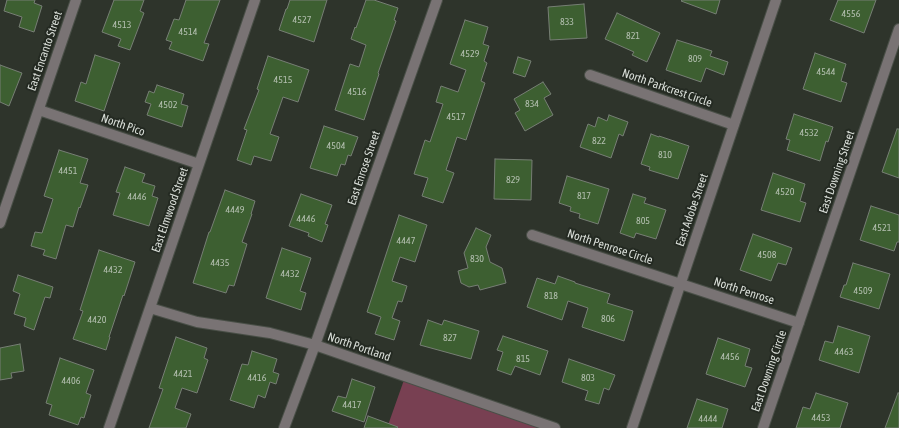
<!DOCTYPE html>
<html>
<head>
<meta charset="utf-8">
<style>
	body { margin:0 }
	canvas { display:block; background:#2e342b }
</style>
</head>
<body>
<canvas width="899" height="428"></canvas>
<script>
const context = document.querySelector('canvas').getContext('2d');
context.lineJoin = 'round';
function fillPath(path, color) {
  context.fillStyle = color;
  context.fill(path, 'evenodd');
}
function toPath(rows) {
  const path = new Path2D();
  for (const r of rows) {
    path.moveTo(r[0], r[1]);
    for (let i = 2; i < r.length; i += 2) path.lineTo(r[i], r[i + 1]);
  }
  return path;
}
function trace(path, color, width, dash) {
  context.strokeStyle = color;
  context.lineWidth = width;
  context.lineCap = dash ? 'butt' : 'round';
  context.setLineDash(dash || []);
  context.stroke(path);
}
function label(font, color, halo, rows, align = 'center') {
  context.font = font + ' "Asap Condensed",sans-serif';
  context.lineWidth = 4;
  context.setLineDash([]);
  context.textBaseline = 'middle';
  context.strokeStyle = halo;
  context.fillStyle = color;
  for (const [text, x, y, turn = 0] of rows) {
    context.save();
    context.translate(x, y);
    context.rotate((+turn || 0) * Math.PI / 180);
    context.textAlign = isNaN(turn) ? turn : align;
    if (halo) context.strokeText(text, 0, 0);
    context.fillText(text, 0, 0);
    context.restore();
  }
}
fillPath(toPath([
	[404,380,547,428,387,428]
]), '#784052');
const building = toPath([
	[7,0,35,0,34,3,42,6,34,32,19,27,22,17,4,11,7,0],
	[114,0,144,0,140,11,144,13,130,50,118,46,121,39,102,32,114,0],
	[186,0,220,0,204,43,209,44,203,61,169,49,172,42,166,40,174,19,179,20,186,0],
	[290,0,327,0,314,42,279,30,286,9,287,9,290,0],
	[366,0,374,0,398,8,394,20,396,21,378,73,379,74,364,120,335,110,350,64,359,67,366,45,351,39,355,27,356,28,366,0],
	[682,0,720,0,716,14,681,1,682,0],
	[838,0,876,0,864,33,830,20,838,0],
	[584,4,587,38,550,40,548,7,584,4],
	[617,13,660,33,647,62,632,55,634,52,605,39,617,13],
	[465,20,488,27,483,44,489,46,484,61,487,63,481,81,485,83,466,140,457,137,446,170,454,173,443,203,422,196,428,178,414,174,425,140,430,142,443,104,436,102,441,86,458,92,466,70,450,64,465,20],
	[677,40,712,51,710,56,728,62,724,75,706,68,701,82,666,70,677,40],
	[815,53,846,64,841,81,847,83,841,102,803,89,815,53],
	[95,55,120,63,104,111,75,101,81,82,86,84,95,55],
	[268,56,309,70,298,102,283,97,270,134,279,137,271,161,254,156,251,165,237,160,247,130,244,129,259,90,257,89,268,56],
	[518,57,531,61,525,77,513,73,518,57],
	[0,65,22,73,9,106,0,102,0,65],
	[543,82,551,94,544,98,553,115,525,131,515,113,520,110,514,99,543,82],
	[157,85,184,94,181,104,188,106,182,127,147,115,151,104,145,102,149,91,154,93,157,85],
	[794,114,833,127,828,142,826,141,820,161,787,150,790,140,786,139,794,114],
	[609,115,628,122,623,136,619,134,611,158,580,147,588,124,595,127,598,117,607,121,609,115],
	[324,126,358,137,351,156,348,155,345,165,341,164,337,176,310,168,324,126],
	[897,129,899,129,899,178,882,172,897,129],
	[651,134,659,137,659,136,689,146,678,179,649,170,650,167,641,164,651,134],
	[59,150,88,159,80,183,88,185,80,208,79,207,73,227,66,225,56,259,43,255,45,250,31,246,35,232,42,233,53,199,44,196,59,150],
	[495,159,532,160,531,200,494,199,495,159],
	[125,167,145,174,142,182,155,186,152,196,158,198,149,226,113,215,120,193,116,192,125,167],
	[773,173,805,184,800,201,806,203,800,222,761,210,773,173],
	[567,176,609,189,598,224,579,218,580,214,570,211,571,207,559,203,567,176],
	[225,190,255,201,251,214,252,214,242,242,247,244,234,286,229,285,226,293,193,283,209,232,210,232,225,190],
	[301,194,332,205,325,224,328,225,322,242,308,236,309,233,289,226,301,194],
	[633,194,646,198,644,203,666,210,656,239,636,233,634,238,620,233,633,194],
	[871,206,899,215,899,242,897,242,894,251,860,240,871,206],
	[399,215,427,225,415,262,400,257,392,281,407,286,402,302,398,301,392,318,400,321,394,340,375,334,381,317,367,312,399,215],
	[476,228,491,235,486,247,490,262,502,268,506,283,480,290,478,285,469,287,461,283,458,271,468,268,464,253,476,228],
	[753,234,792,248,786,265,778,263,771,281,740,270,753,234],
	[282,248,311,258,300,291,306,293,301,310,266,298,282,248],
	[99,250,135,262,124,296,123,295,109,337,110,337,106,350,73,339,83,311,80,310,99,250],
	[853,263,890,274,879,309,840,297,844,285,846,285,853,263],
	[18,275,53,287,50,298,45,297,34,330,24,326,26,318,14,314,20,294,13,291,18,275],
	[558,276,575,282,575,283,610,294,607,303,633,311,624,341,582,327,588,308,568,301,562,320,527,307,537,278,555,284,558,276],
	[428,320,442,325,444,320,479,331,471,359,420,345,428,320],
	[838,326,870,336,859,373,819,360,825,341,833,343,838,326],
	[503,336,548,351,540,375,515,366,511,375,497,370,503,352,497,350,503,336],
	[176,337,207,348,204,358,208,360,197,393,182,388,175,408,191,414,186,428,149,428,163,389,159,388,176,337],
	[718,338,750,349,745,366,752,368,745,387,706,374,718,338],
	[20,344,24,371,11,373,12,378,0,380,0,348,20,344],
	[252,351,277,359,273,372,279,374,276,384,270,382,265,398,258,395,254,408,230,400,242,364,248,365,252,351],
	[60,358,94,370,86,393,91,395,84,418,81,417,78,425,49,415,52,405,46,403,60,358],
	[569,359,615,375,609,390,604,388,599,404,585,400,588,391,562,382,569,359],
	[352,379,375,387,364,422,332,411,338,396,346,398,352,379],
	[816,393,848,403,840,428,796,428,803,407,810,409,816,393],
	[898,393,899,393,899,428,885,428,898,393],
	[697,399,728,409,722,428,687,428,697,399],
	[368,416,398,427,397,428,364,428,368,416]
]);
fillPath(building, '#3d5f31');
trace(building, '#767e74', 1);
const minor = toPath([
	[590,75,734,125],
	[39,110,199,164],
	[0,223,76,0],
	[532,235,799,323],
	[150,308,197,322,270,333,315,345,555,428],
	[109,428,255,0],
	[284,428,315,345,437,0],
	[632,428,776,0],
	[763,428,899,29]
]);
trace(minor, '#494f47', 12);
trace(minor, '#797374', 10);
label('10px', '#b2beae', null, [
	["4556",851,14],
	["4527",302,20],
	["833",567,22],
	["4513",122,25],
	["4514",188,32],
	["821",633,36],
	["4529",470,54],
	["809",695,59],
	["4544",826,72],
	["4515",283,80],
	["4516",357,92],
	["834",532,104],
	["4502",168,105],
	["4517",456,117],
	["4532",809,133],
	["822",599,141],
	["4504",336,146],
	["810",665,155],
	["4451",68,171],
	["829",513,180],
	["4520",785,192],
	["817",584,196],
	["4446",137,197],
	["4449",235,210],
	["4446",306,219],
	["805",643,221],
	["4521",882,228],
	["4447",406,241],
	["4508",767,255],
	["830",477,259],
	["4435",220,263],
	["4432",113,270],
	["4432",290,274],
	["4509",863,291],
	["818",551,296],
	["806",608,319],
	["4420",97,320],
	["827",450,338],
	["4463",844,352],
	["4456",730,357],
	["815",523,359],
	["4421",183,374],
	["4416",257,378],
	["803",588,378],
	["4406",71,381],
	["4417",352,405],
	["4453",821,418],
	["4444",708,419]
]);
label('12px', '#d9ded8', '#242a22', [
	["East Encanto Street",45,51,-71],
	["North Parkcrest Circle",667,88,19],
	["North Pico",123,125,19],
	["East Enrose Street",364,168,-71],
	["East Downing Street",837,172,-71],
	["East Elmwood Street",170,210,-71],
	["East Adobe Street",692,210,-71],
	["North Penrose Circle",610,247,18],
	["North Penrose",744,291,18],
	["North Portland",359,347,19],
	["East Downing Circle",769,371,-71]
]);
</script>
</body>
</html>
